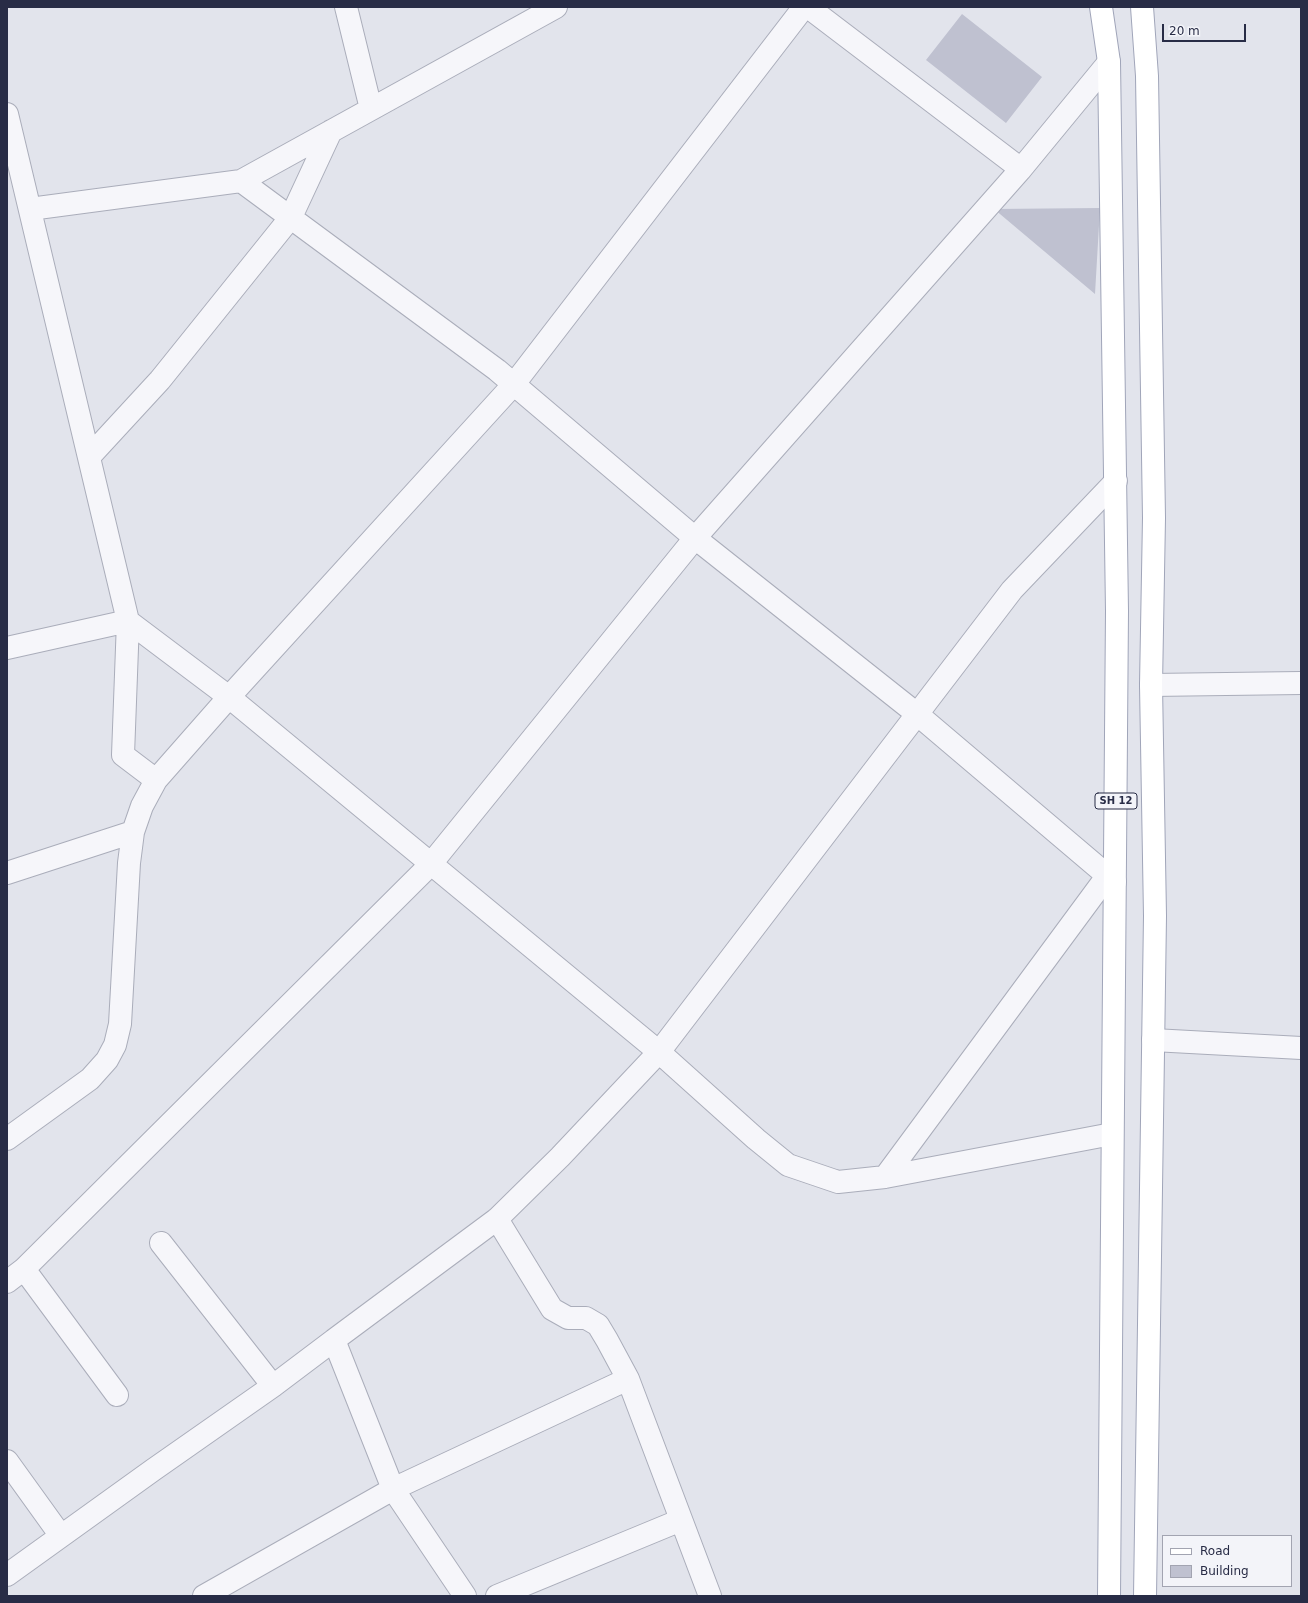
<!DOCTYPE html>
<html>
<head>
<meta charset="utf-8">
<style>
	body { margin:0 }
	#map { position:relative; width:1308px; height:1603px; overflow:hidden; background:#e2e4ec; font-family:"DejaVu Sans",sans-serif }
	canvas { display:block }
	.frame { position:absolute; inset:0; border:8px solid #282c46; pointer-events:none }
	.legend { position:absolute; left:1162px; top:1535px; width:130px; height:52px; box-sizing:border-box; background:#f3f4f9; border:1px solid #a2a4b1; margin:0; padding:5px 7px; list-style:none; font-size:12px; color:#282c46 }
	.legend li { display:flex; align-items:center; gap:8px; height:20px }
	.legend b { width:20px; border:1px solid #a2a4b1 }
	.scale { position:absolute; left:1162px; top:24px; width:84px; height:18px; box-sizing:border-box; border:2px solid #282c46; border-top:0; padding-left:5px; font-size:12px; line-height:14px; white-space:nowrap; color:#282c46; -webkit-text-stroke:3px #f3f4f9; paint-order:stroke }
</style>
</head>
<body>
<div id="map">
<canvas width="1308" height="1603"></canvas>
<div class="frame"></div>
<ul class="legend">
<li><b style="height:5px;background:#fff"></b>Road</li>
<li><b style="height:11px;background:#bfc1d0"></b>Building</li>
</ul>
<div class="scale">20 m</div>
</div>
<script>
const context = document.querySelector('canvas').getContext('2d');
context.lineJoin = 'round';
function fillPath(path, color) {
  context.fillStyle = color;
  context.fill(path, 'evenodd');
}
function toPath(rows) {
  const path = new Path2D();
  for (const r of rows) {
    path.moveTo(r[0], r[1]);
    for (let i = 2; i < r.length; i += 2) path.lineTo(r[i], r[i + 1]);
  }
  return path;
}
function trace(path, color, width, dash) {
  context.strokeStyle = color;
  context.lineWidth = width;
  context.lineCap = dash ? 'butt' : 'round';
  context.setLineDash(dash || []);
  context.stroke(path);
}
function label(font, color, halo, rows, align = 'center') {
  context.font = font + ' "DejaVu Sans",sans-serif';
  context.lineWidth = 4;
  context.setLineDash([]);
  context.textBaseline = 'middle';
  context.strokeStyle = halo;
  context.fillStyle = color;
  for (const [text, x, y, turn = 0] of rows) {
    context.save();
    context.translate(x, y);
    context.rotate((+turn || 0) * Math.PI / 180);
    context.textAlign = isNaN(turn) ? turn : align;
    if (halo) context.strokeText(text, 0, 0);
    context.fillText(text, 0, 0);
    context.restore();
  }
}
fillPath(toPath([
	[962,14,1042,77,1006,123,926,60],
	[1100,208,1095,294,994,209]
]), '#bfc1d0');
const minor = toPath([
	[346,7,371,109],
	[556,7,241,181,497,370,695,538,917,714,1115,882],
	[808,7,1021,169],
	[7,114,128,621,229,697,659,1052,756,1139,788,1165,838,1182,885,1177,1112,1134],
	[30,209,241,181],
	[89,457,160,380,291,217,331,131],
	[7,648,128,621,123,755,156,780],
	[1151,685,1301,683],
	[7,873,133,832],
	[1153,1040,1301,1048],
	[7,1139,90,1079,107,1060,115,1045,120,1024,129,863,133,832,142,806,156,780,229,697,514,384,804,7],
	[885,1177,1108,875],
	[497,1219,552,1309,568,1318,586,1318,598,1325,607,1340,628,1379,710,1596],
	[161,1243,273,1386],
	[24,1269,117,1395],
	[7,1282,24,1269,430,865,695,538,1021,169,1109,62],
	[7,1461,61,1536],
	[7,1575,153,1470,273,1386,334,1340],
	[204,1596,393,1489,628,1379],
	[465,1596,393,1489,334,1340,497,1219,560,1157,659,1052,1012,590,1116,481],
	[497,1596,681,1520]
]);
const major = toPath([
	[1101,7,1109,62,1117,611,1109,1596],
	[1142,7,1147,76,1154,518,1151,685,1155,916,1145,1596]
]);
trace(minor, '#aaadba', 24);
trace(major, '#a0a5b9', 24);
trace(minor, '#f6f6fa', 22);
trace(major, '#fff', 22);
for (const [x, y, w] of [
	[1116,801,42]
]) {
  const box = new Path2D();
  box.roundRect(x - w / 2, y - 8, w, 16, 3);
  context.fillStyle = '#f3f4f9';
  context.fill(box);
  trace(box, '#282c46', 1);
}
label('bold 10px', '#282c46', null, [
	["SH 12",1116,801]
]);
</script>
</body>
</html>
